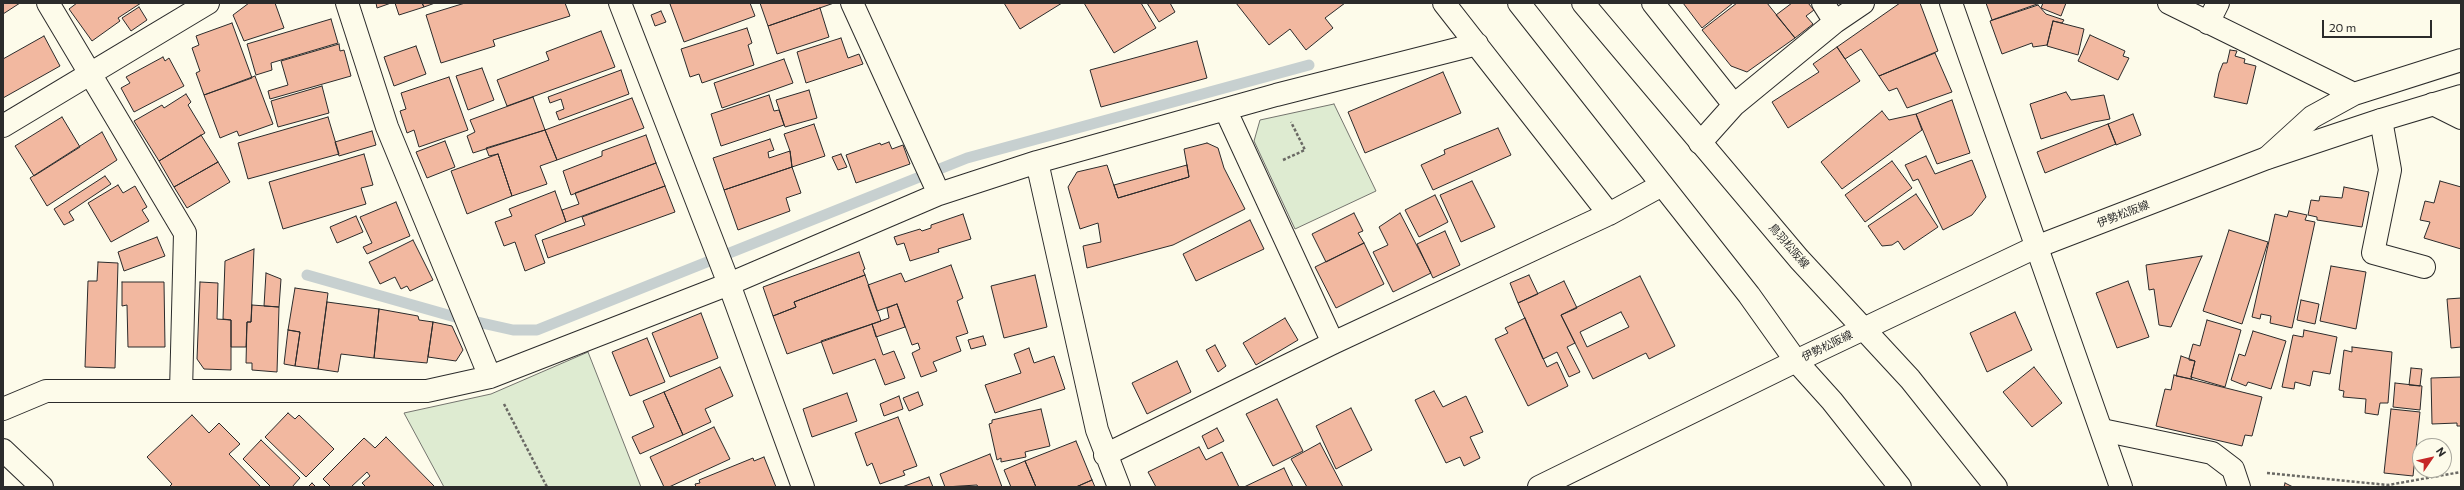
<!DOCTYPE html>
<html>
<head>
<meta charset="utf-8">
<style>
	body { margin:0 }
	#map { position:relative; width:2464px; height:490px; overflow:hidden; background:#fdfbea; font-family:Commissioner,sans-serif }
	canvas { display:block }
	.frame { position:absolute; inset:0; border:4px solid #2b2b2b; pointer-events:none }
	.north { position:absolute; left:2412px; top:438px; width:40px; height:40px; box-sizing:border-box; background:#fdfbea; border:1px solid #a9a89e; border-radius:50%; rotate:56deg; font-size:11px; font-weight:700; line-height:16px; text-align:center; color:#2b2b2b }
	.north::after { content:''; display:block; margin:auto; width:14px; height:18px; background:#c62828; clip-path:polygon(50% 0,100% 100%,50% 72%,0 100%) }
	.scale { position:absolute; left:2322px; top:20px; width:110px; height:18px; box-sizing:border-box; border:2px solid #2b2b2b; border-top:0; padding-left:5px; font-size:12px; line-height:14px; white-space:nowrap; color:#2b2b2b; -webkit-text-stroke:3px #fdfbea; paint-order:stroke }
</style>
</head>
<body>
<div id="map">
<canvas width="2464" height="490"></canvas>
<div class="frame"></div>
<div class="north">N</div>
<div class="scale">20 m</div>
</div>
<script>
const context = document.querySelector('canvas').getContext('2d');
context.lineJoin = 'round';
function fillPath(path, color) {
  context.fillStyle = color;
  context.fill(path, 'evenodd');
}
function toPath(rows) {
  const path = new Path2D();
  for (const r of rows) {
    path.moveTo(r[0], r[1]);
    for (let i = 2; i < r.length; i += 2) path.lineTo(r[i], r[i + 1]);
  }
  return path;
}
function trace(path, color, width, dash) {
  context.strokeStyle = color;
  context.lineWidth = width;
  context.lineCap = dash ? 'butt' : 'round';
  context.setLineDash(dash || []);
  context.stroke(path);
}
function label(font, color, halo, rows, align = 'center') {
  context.font = font + ' Commissioner,"Noto Sans JP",sans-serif';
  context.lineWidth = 3;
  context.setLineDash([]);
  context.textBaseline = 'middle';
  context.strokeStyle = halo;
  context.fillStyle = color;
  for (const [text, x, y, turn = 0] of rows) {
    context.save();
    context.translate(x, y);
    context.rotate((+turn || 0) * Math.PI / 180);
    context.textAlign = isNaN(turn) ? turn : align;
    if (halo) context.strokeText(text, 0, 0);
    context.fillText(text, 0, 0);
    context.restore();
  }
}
const green = toPath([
	[1334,104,1376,191,1295,229,1254,141,1260,120,1334,104],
	[588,352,641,487,444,487,404,413,491,394,588,352]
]);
fillPath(green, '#deebd1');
trace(green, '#74746e', 1);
trace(toPath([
	[307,275,455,317,513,330,537,330,967,158,1309,65]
]), '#c7d0d0', 11);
const building = toPath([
	[3,3,20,3,3,14,3,3],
	[77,3,141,3,118,18,120,21,92,41,69,9,77,3],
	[249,3,275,3,284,28,244,41,233,15,249,3],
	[376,3,391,3,377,8,376,3],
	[395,3,422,3,424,7,399,15,395,3],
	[422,3,435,3,424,7,422,3],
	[465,3,565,3,570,16,493,40,495,46,441,63,426,15,465,3],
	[673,3,750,3,755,16,684,42,670,4,673,3],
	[760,3,834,3,768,26,760,3],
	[1004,3,1062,3,1020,29,1004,3],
	[1084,3,1141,3,1156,28,1114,53,1084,3],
	[1147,3,1170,3,1175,12,1159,22,1147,3],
	[1236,3,1345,3,1325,18,1333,28,1306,50,1290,29,1269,45,1236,3],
	[1683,3,1733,3,1702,28,1683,3],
	[1737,3,1767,3,1795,38,1747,72,1731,66,1702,30,1737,3],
	[1792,3,1808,3,1814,10,1806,16,1813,24,1795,38,1776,15,1792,3],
	[1900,3,1920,3,1938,51,1879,76,1861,49,1845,59,1837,47,1900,3],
	[1986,3,2040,3,1992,20,1986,3],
	[2043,3,2066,3,2061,16,2041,8,2043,3],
	[2038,5,2046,14,2064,20,2062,23,2053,21,2047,45,2033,47,2032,43,2002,54,1990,21,2038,5],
	[139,7,147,20,131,31,122,18,139,7],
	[820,8,829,37,777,54,768,26,820,8],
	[661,11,666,22,655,26,651,15,661,11],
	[331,19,338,43,271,63,272,70,256,75,247,44,331,19],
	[2053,21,2084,29,2078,55,2047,46,2053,21],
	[232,23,252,78,204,95,196,73,200,71,192,48,199,45,196,36,232,23],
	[747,28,752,43,748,45,754,65,702,83,699,74,690,77,681,49,747,28],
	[601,31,615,67,507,106,497,80,549,60,546,52,601,31],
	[2090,35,2125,51,2123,56,2129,58,2118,80,2078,61,2090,35],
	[44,36,60,66,3,98,3,59,44,36],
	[841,38,848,58,859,54,863,64,806,83,797,52,841,38],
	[1197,41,1207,78,1101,107,1090,70,1197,41],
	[339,44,340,51,344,50,351,76,270,99,268,91,288,85,281,61,339,44],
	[416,46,426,74,394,86,384,57,416,46],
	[1837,47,1860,81,1788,128,1772,102,1819,72,1813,64,1837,47],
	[2230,50,2237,51,2235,56,2245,59,2244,63,2256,66,2247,104,2214,97,2219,73,2223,63,2227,63,2230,50],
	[1935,53,1952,92,1907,108,1897,88,1889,91,1879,76,1935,53],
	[163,57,165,61,169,58,184,86,134,112,121,88,130,83,126,77,163,57],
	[784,59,793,83,722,108,714,83,784,59],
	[482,68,494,100,468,110,456,76,482,68],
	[621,70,629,94,559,120,556,112,564,109,561,99,550,103,548,97,621,70],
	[1443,72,1461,113,1365,153,1348,112,1443,72],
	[255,76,273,124,239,136,237,131,220,138,204,95,255,76],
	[449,77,468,130,419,147,414,130,407,133,400,111,406,109,401,93,449,77],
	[322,86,329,113,278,127,271,101,322,86],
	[809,90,817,118,785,127,776,100,809,90],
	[2066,92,2071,100,2104,95,2110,119,2094,122,2041,139,2030,104,2066,92],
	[186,94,191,102,188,105,205,133,159,161,134,121,162,105,164,108,186,94],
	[769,95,774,111,779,110,784,125,721,146,711,114,769,95],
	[533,97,545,130,473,153,467,136,475,132,470,120,533,97],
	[632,98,644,128,557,160,545,130,632,98],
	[1952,100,1970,153,1937,164,1916,114,1952,100],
	[1882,111,1889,120,1916,114,1922,130,1842,189,1821,162,1882,111],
	[2133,114,2141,135,2116,145,2108,124,2133,114],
	[62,117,80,147,34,176,15,146,62,117],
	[328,117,339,154,248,179,238,143,328,117],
	[814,124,825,156,792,167,790,151,784,134,814,124],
	[2108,124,2116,144,2045,173,2037,152,2108,124],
	[1498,128,1511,155,1433,190,1421,165,1445,154,1444,150,1498,128],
	[545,130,557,160,540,166,547,184,512,196,498,154,489,156,486,148,545,130],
	[372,131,376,145,339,156,335,142,372,131],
	[102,132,117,160,47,206,30,178,102,132],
	[201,135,218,162,174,187,159,161,201,135],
	[646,135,656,163,571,195,563,171,602,156,602,151,646,135],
	[770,139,774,150,768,152,769,158,790,151,792,167,724,190,713,158,770,139],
	[445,141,455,167,427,178,416,152,445,141],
	[889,142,892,149,903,145,910,164,856,183,846,155,880,143,881,145,889,142],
	[1207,143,1218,148,1224,168,1245,209,1173,245,1087,268,1083,246,1101,242,1098,223,1080,229,1068,187,1077,172,1107,165,1118,198,1189,177,1184,149,1207,143],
	[364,154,373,185,361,188,366,204,283,229,269,182,364,154],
	[498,154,512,196,467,214,451,171,498,154],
	[841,154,847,167,838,170,832,157,841,154],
	[1926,156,1935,174,1972,160,1986,197,1972,215,1943,230,1918,179,1913,181,1905,165,1926,156],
	[1892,161,1912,188,1865,222,1845,195,1892,161],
	[218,162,230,182,187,208,174,187,218,162],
	[656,163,665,186,566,222,562,210,579,204,575,193,656,163],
	[1187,165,1189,177,1118,198,1114,185,1187,165],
	[792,167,801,193,786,198,790,211,738,230,724,190,792,167],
	[105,176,111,184,69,212,74,220,64,225,54,209,105,176],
	[1472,181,1495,227,1461,242,1440,195,1472,181],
	[2440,181,2461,187,2461,249,2424,238,2430,222,2420,220,2425,201,2434,203,2440,181],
	[118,185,123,193,135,186,147,207,142,210,149,221,111,242,88,203,118,185],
	[665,186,675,212,548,258,542,240,585,225,582,217,665,186],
	[2344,187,2369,192,2362,227,2317,220,2317,217,2308,215,2311,200,2319,201,2320,196,2342,198,2344,187],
	[555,191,566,222,535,235,545,263,525,271,515,242,504,246,495,222,512,216,509,209,555,191],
	[1916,194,1938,227,1904,250,1898,241,1892,245,1882,246,1868,226,1916,194],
	[1435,195,1448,222,1419,237,1405,210,1435,195],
	[396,202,410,236,367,254,363,247,372,243,360,217,396,202],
	[2289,211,2307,215,2305,220,2315,222,2292,328,2270,323,2271,316,2261,314,2260,319,2252,317,2275,214,2287,217,2289,211],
	[1354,213,1363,231,1358,233,1364,243,1326,262,1312,234,1354,213],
	[1400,213,1431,273,1393,292,1373,252,1388,245,1379,227,1400,213],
	[963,214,971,239,938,249,939,252,910,261,904,243,897,245,894,237,920,229,922,231,931,228,931,225,963,214],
	[356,216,363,232,337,243,330,227,356,216],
	[1250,220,1264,249,1196,281,1183,254,1250,220],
	[2229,230,2268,242,2242,324,2203,311,2229,230],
	[1445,231,1460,265,1433,278,1417,244,1445,231],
	[157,237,165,256,124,271,118,252,157,237],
	[413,240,433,280,410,291,407,286,401,289,395,277,380,284,369,262,413,240],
	[1364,243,1384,284,1336,308,1315,267,1364,243],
	[254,249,251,322,247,322,246,347,231,347,231,320,223,319,225,261,254,249],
	[859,252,865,269,863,270,865,275,794,302,796,307,773,316,763,287,859,252],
	[2202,256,2171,327,2159,325,2154,289,2149,290,2146,265,2202,256],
	[98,262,118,263,115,368,85,367,88,281,97,281,98,262],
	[951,265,963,298,957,301,968,333,956,337,961,351,933,362,937,371,921,377,912,353,920,349,918,343,912,345,897,304,877,311,868,285,901,273,905,282,951,265],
	[2331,266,2366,272,2356,329,2320,321,2331,266],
	[266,273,281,279,279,307,264,306,266,273],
	[865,275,881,321,787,354,773,316,796,307,794,302,865,275],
	[1035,275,1047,327,1004,338,991,286,1035,275],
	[1529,275,1538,294,1518,303,1510,283,1529,275],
	[1640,276,1675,346,1649,359,1646,353,1593,379,1561,315,1640,276],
	[1621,312,1629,327,1587,347,1580,332,1621,312],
	[1564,281,1577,308,1561,315,1575,343,1567,347,1580,372,1569,377,1557,352,1543,359,1518,303,1564,281],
	[2128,281,2149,337,2117,348,2096,293,2128,281],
	[122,282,164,282,165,347,128,347,127,305,122,306,122,282],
	[200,282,218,283,217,319,231,320,231,370,204,369,197,359,200,282],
	[295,288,328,293,318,369,295,366,300,332,288,330,295,288],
	[2461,298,2461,347,2451,348,2447,299,2461,298],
	[2301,300,2319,304,2315,324,2297,320,2301,300],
	[327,302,379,309,374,358,341,354,338,372,318,369,327,302],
	[897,304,905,327,876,337,872,324,889,318,887,308,897,304],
	[252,305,279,307,277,372,252,370,252,363,246,363,247,322,251,322,252,305],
	[379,309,418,316,419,320,433,322,427,363,374,358,379,309],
	[2015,312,2032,350,1987,372,1970,333,2015,312],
	[701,313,718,358,670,377,652,333,701,313],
	[1285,318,1298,340,1256,365,1243,343,1285,318],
	[1525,318,1547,367,1557,362,1568,386,1528,406,1495,339,1508,333,1505,328,1525,318],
	[2207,320,2241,330,2225,387,2191,377,2195,361,2189,360,2189,358,2193,344,2200,346,2207,320],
	[433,322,452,326,463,350,456,361,428,357,433,322],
	[872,324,883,355,894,351,905,378,885,385,875,359,833,374,821,341,872,324],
	[288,330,300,332,295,366,284,364,288,330],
	[2304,330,2337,337,2330,374,2313,371,2310,386,2295,382,2294,389,2282,387,2293,335,2303,337,2304,330],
	[2253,331,2286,341,2271,389,2248,382,2246,386,2231,380,2239,354,2245,356,2253,331],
	[983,336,986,345,971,349,968,340,983,336],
	[647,338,665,382,630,396,612,352,647,338],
	[1215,345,1226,366,1218,372,1206,350,1215,345],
	[2352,347,2392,352,2388,403,2380,403,2378,415,2365,413,2366,399,2343,397,2344,391,2339,390,2344,350,2352,352,2352,347],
	[1029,348,1034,363,1054,356,1065,389,995,413,985,385,1021,373,1014,354,1029,348],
	[2181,356,2195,361,2191,377,2192,379,2176,376,2181,356],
	[1177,361,1191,392,1147,414,1132,383,1177,361],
	[720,367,733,396,705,409,711,422,683,435,664,392,720,367],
	[2034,367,2062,403,2032,427,2003,392,2034,367],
	[2411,368,2422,369,2420,386,2409,385,2411,368],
	[2174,375,2262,397,2252,436,2245,435,2242,446,2156,426,2165,389,2171,390,2174,375],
	[2461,377,2461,426,2457,426,2457,423,2432,424,2431,378,2461,377],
	[2395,383,2422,386,2420,410,2393,407,2395,383],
	[1434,391,1443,407,1466,396,1483,432,1470,437,1480,458,1464,466,1460,457,1446,463,1415,400,1434,391],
	[664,392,683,435,640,454,632,437,654,427,643,401,664,392],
	[918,392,923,405,909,411,903,398,918,392],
	[847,393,857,421,812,437,803,409,847,393],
	[899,396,903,409,884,416,880,404,899,396],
	[1277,399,1303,451,1273,466,1246,414,1277,399],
	[1351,408,1372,450,1336,469,1316,426,1351,408],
	[1041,409,1050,446,1025,452,1026,457,1001,462,1001,458,997,460,989,424,992,423,992,420,1041,409],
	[2391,409,2420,412,2413,476,2384,473,2391,409],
	[288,413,295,419,299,415,334,449,306,477,265,437,288,413],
	[192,415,209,433,219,423,240,444,229,454,261,487,169,487,172,484,147,457,192,415],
	[898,417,917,466,903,471,905,475,880,484,872,463,867,466,855,433,898,417],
	[714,427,730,459,669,487,664,487,650,457,714,427],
	[1217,428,1224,441,1208,449,1202,436,1217,428],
	[386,437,435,487,366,487,362,483,370,476,367,472,351,487,331,487,323,479,364,438,375,448,386,437],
	[261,440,300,478,292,487,271,487,243,459,261,440],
	[1076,441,1092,480,1076,487,1036,487,1025,461,1076,441],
	[1320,443,1343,487,1307,487,1291,459,1320,443],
	[1199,447,1206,460,1222,452,1239,487,1156,487,1148,472,1199,447],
	[990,454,1002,487,978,487,977,485,945,487,940,474,990,454],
	[764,457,776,487,696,487,695,484,700,483,699,480,753,458,754,461,764,457],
	[1025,461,1036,487,1011,487,1004,470,1025,461],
	[1284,468,1293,487,1244,487,1284,468],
	[929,477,933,487,902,487,929,477],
	[1092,480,1095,487,1076,487,1092,480],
	[312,483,316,487,308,487,312,483],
	[2285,483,2293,487,2284,487,2285,483]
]);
fillPath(building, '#f2b8a0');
trace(building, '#2b2b2b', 1);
const street = toPath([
	[48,3,185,233,181,391],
	[347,3,387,127,490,377],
	[620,3,729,284,803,487],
	[852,3,939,194],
	[1444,3,1609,214],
	[1653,3,1734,105,1700,143],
	[1823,3,1835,22],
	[2169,3,2354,94],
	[2208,23,2218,3],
	[2433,104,2461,118],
	[1734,105,1835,22,1863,3],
	[1226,111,1333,343],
	[2381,120,2390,170,2373,253,2424,267],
	[3,126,208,3],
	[2267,158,2312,117,2354,94,2461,60],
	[1037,162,1097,430,1119,487],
	[3,409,46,391,427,391,490,377,729,284,939,194,1037,162,1276,95,1477,44],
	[2102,430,2212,453,2233,469,2239,487],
	[1105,455,1333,343,1609,214,1662,185]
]);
const secondary = toPath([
	[1951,3,2121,487],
	[1539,487,1796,361]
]);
const primary = toPath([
	[1519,3,1749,295,1796,361,1832,401,1900,487],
	[1583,3,1799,259,1910,379,1996,487],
	[1796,361,2036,247,2267,158,2381,120,2461,96],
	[3,450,42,487]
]);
trace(street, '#2b2b2b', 24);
trace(secondary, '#2b2b2b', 24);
trace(primary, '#2b2b2b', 24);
trace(toPath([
	[1283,160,1305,150,1291,122],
	[504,404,547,487],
	[2267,473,2388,485,2461,472]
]), '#6a6964', 2.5, [3, 2]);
trace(street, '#fdfbea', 22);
trace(secondary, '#fdfbea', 22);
trace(primary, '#fdfbea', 22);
label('11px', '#2b2b2b', '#fdfbea', [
	["伊勢松阪線",2123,214,-21],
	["鳥羽松阪線",1789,246,49],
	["伊勢松阪線",1827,346,-26]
]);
</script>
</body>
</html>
